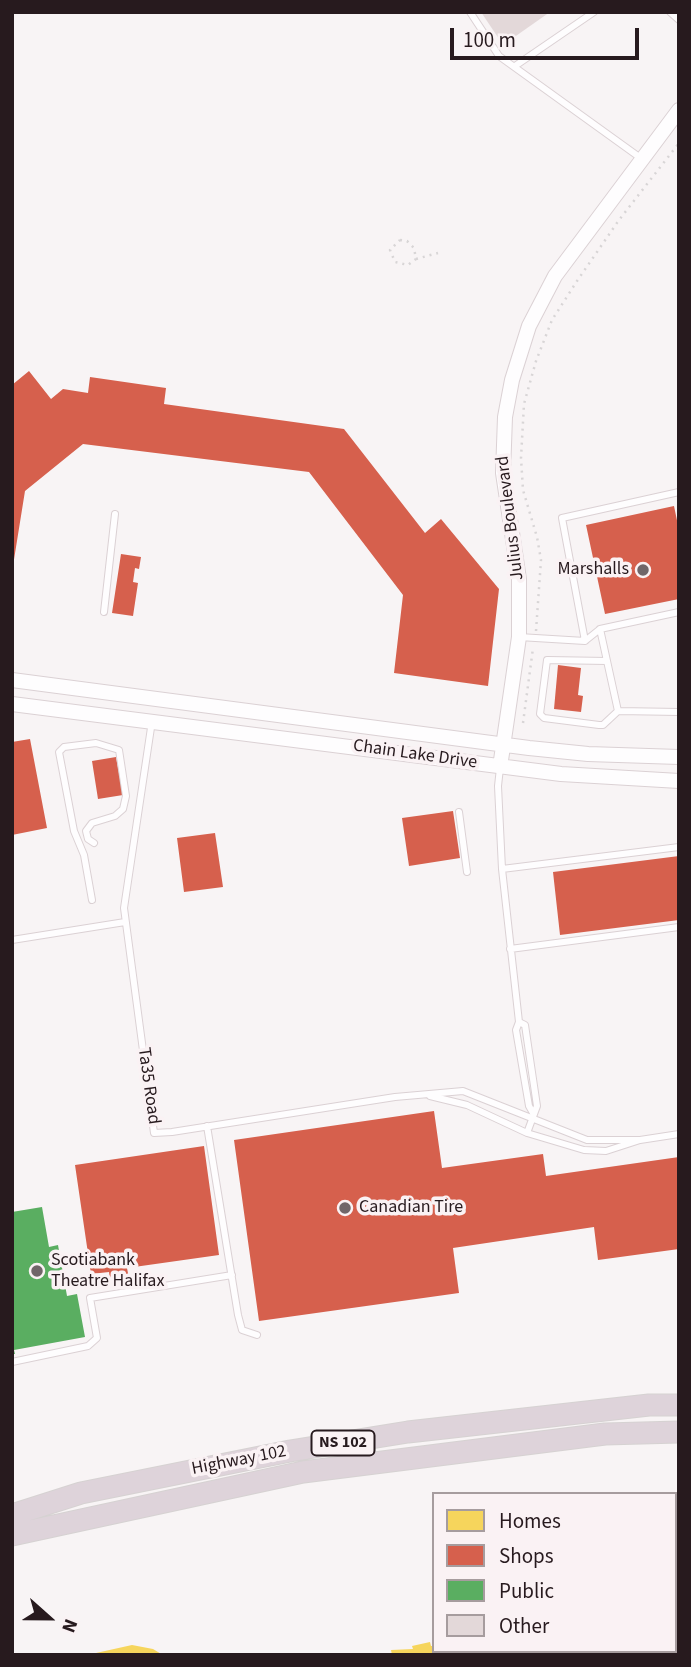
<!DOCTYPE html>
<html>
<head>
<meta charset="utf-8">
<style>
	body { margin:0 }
	#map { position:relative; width:691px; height:1667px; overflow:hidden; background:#f8f4f5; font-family:"Source Sans 3",sans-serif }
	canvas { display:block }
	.frame { position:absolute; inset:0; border:14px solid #271a1e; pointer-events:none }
	.legend { position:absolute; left:432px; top:1492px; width:245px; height:161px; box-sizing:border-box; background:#faf2f4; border:2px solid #a69c9e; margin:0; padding:9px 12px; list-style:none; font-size:21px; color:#271a1e }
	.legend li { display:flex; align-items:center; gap:14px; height:35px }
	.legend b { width:35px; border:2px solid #a69c9e }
	.north { position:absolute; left:14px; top:1583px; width:70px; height:70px; -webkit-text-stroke:5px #faf2f4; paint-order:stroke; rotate:111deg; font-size:19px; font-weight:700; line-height:28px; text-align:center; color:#271a1e }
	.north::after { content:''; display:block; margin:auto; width:24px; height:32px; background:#271a1e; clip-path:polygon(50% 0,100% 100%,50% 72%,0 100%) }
	.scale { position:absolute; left:450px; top:28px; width:189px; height:32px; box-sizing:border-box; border:4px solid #271a1e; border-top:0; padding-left:9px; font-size:21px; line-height:24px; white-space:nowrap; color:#271a1e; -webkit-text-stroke:5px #faf2f4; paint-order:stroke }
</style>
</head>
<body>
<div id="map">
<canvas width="691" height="1667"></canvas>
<div class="frame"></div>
<ul class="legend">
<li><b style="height:19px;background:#f6d55c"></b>Homes</li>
<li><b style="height:19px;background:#d6604d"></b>Shops</li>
<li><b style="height:19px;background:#5aae61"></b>Public</li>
<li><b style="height:19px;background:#e3d8d9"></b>Other</li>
</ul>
<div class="north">N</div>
<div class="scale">100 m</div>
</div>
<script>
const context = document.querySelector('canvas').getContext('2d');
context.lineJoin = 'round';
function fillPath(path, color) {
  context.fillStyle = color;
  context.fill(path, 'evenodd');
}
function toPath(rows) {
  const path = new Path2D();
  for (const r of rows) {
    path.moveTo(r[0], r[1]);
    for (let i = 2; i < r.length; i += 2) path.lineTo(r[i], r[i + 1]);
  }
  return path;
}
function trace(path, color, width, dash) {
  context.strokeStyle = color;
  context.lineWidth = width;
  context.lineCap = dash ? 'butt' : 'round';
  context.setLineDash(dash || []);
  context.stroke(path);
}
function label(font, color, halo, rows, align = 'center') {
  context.font = font + ' "Source Sans 3",sans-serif';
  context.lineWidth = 7;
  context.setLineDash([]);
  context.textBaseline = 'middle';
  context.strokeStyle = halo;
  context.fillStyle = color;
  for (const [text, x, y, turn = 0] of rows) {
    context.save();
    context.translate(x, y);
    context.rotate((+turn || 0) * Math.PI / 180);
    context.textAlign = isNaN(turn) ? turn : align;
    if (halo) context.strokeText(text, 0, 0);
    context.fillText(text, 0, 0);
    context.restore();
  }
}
fillPath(toPath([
	[675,1558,679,1558,679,1604,675,1604],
	[430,1642,431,1646,434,1646,434,1651,455,1651,460,1654,462,1651,468,1655,392,1655,391,1650,413,1649,412,1646],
	[132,1645,153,1649,163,1655,87,1655]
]), '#f6d55c');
fillPath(toPath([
	[29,371,51,399,63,389,88,393,90,377,166,388,164,404,344,429,425,533,441,519,499,589,488,686,394,673,403,595,309,472,83,444,25,491,12,572,12,385],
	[674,506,679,530,679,599,605,614,586,525],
	[121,554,141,557,139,569,135,568,133,582,138,583,133,616,112,613],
	[558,665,581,668,578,695,583,696,581,712,554,709],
	[30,739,47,828,12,835,12,742],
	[116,757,123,795,98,799,92,761],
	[453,811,460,858,409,866,402,818],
	[215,833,223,887,184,892,177,838],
	[679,856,679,920,560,935,553,872],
	[434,1111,442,1168,543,1154,546,1176,679,1157,679,1249,598,1260,594,1227,453,1248,459,1293,259,1321,234,1140],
	[204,1146,219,1255,127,1268,130,1284,111,1286,109,1272,91,1274,75,1165]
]), '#d6604d');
fillPath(toPath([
	[42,1207,49,1247,58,1245,67,1296,77,1294,85,1337,14,1350,15,1354,12,1354,12,1212]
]), '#5aae61');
fillPath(toPath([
	[481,12,550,12,503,45]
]), '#e3d8d9');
const service = toPath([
	[470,12,499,56,642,159],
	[670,12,679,20],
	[515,66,594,12],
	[104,612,115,514],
	[600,629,618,711,679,712],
	[519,637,585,641,600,629,679,612],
	[585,641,562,518,679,492],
	[607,661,547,660,540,714,544,718,599,725,603,725,618,711],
	[152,721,124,908,154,1133,172,1132,395,1097,463,1091,587,1140,640,1140],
	[500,768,498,786,502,869,519,1022,516,1030,529,1106,533,1113],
	[459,812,467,872],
	[502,869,679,847],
	[92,900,84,855,74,831,59,752,64,747,96,743,119,750,126,796,123,809,115,816,92,823,86,831,88,839,94,843],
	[12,940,125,922],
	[510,949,679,927],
	[519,1022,525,1025,537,1106,527,1133],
	[430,1096,467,1105,527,1133,584,1150,606,1151,640,1140,679,1134],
	[207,1126,238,1315,242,1330,257,1335],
	[12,1362,88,1346,97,1338,90,1298,232,1275]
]);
const tertiary = toPath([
	[12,680,529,748,588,754,679,757],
	[12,704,561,774,679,781],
	[500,767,519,637,519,579,503,473,505,417,512,380,529,326,555,276,679,110]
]);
const motorway = toPath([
	[12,1515,81,1493,290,1451,408,1432,649,1405,679,1405],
	[12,1535,303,1472,605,1434,679,1432]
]);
trace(service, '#dbd1d4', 8);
trace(tertiary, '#dbd1d4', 16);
trace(motorway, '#d6d2d2', 23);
trace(toPath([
	[400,240,407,241,414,248,416,259,408,265,395,262,390,250,400,240],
	[416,259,438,253],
	[536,631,541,560,537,537,523,490,521,458,524,404,536,361,552,320,577,281,619,220,679,143],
	[523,723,533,648]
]), '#d8d5d6', 2.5, [2, 5]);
trace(service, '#fefdfe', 6);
trace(tertiary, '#fefdfe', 14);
trace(motorway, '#ded3da', 21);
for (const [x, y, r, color] of [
	[643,570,7,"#706669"],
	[345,1208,7,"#706669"],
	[37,1271,7,"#706669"]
]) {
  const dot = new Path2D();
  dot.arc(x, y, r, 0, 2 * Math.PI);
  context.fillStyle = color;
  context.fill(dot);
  trace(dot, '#faf2f4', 2.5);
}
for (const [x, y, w] of [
	[343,1443,63]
]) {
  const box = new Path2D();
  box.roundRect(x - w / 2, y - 12.5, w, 25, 5);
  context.fillStyle = '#faf2f4';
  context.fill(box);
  trace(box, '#271a1e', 2);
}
label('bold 16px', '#271a1e', null, [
	["NS 102",343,1443]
]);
label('18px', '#271a1e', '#faf2f4', [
	["Julius Boulevard",511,518,-97],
	["Chain Lake Drive",415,755,8],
	["Ta35 Road",148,1086,82],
	["Highway 102",239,1461,-11]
]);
label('18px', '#271a1e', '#faf2f4', [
	["Marshalls",629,570,"right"],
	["Canadian Tire",359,1208],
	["Scotiabank",51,1261],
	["Theatre Halifax",51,1282]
], 'left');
</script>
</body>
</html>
